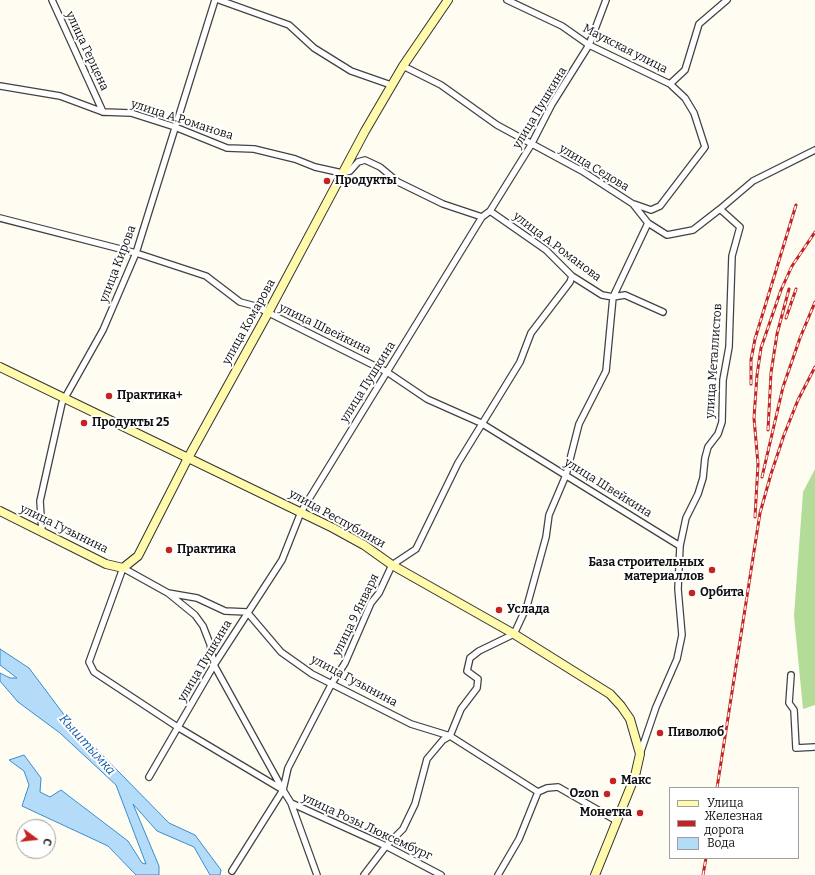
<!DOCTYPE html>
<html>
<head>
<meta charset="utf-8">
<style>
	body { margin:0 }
	#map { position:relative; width:815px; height:875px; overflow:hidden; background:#fffdf1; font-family:Bitter,serif }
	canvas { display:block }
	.legend { position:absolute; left:669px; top:787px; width:130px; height:72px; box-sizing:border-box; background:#fff; border:1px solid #9f9f9f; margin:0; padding:5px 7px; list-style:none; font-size:12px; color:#0f0f0f }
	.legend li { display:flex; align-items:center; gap:8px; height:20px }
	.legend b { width:20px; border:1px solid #9f9f9f }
	.north { position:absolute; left:16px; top:819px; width:40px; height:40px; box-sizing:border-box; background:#fff; border:1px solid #9f9f9f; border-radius:50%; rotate:105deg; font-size:11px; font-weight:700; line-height:16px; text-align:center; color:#0f0f0f }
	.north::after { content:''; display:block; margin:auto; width:14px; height:18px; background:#c42322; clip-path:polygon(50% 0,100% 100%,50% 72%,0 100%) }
</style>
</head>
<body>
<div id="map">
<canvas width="815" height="875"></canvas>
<ul class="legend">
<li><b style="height:5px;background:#fffaac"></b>Улица</li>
<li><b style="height:5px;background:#c42322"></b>Железная дорога</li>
<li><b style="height:11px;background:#b4dbf8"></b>Вода</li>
</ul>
<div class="north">С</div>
</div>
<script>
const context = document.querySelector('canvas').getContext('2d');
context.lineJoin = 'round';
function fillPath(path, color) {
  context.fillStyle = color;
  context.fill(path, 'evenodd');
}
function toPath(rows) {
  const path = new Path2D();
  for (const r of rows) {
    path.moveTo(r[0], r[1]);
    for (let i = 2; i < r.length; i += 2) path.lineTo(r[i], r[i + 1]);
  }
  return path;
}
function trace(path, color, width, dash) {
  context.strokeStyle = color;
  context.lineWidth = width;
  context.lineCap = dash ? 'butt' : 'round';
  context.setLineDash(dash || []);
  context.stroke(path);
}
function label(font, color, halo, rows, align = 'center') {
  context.font = font + ' Bitter,serif';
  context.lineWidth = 4;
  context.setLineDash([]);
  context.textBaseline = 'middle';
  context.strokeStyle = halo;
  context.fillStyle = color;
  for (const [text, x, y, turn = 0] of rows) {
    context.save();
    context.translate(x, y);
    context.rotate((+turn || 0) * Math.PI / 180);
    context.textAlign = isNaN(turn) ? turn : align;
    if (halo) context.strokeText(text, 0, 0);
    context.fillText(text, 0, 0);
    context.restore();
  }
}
fillPath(toPath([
	[815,469,815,705,803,709,794,616,803,492]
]), '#b3dc98');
const water = toPath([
	[0,649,29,668,68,720,169,823,195,835,221,870,220,875,210,875,194,847,157,831,133,804,159,866,159,875,136,875,108,846,22,806,29,785,24,771,9,760,24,755,41,778,40,792,50,797,61,790,128,841,142,863,146,864,116,785,60,733,18,702,0,681,0,673,10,678,17,678,0,665,0,649]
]);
fillPath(water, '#b4dbf8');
trace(water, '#398dd1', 1);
const street = toPath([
	[52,0,103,112],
	[219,0,289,25,314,48,351,71,391,85],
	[507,0,562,26,589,45,670,84,685,98,694,113,705,147,660,206,651,210,634,204],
	[403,66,441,85,497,125,582,171,633,204,648,223,667,235,693,230,720,209,740,227,732,256,729,347,723,380,722,422,718,434,708,447,705,458,703,478,698,494,686,518,680,546,678,589,682,635,677,659,656,707,640,754],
	[670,84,685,70,699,24,727,0],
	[0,86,60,96,103,112,131,113,175,127,227,148,254,149,295,159,315,167,342,173,350,171,358,162,365,160,380,167,398,182,443,204,482,217],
	[720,209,753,181,815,150],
	[490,211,546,250,572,276,602,295,613,297,625,295,663,312],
	[0,218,136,253,206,276,240,302,255,306,387,372,427,399,481,423,680,546],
	[42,532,40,501,62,403,103,330,136,253,215,0],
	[168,593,195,615,203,626,210,644,214,665,283,790],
	[791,675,789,703,794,710,796,748,815,747],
	[149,777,214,665,282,560,301,512,482,217,490,211,531,145,552,104,589,45,606,0],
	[291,803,317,875],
	[232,871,283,790,288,768,332,683,345,663,371,603,379,593,392,565,416,549,458,463,520,362,531,333,570,282,572,276],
	[364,875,386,846,403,829,415,804,427,759,443,740,450,736,461,709,477,688,478,679,467,671,470,658,479,651,514,634,527,606,546,537,549,515,566,475,579,424,606,371,613,297,648,223],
	[441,875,386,846,291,803,283,790,179,728,94,672,89,662,123,568,168,593,197,598,225,611,247,612,281,652,312,674,411,724,450,736,538,792,547,788,558,787,617,821],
	[498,875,519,839,538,792]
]);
const secondary = toPath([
	[0,367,333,528,364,545,392,565,514,634,610,694,621,706,630,719,640,754,635,776,595,875],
	[0,511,106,564,123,568,138,556,188,458,268,313,365,131,403,66,448,0]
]);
trace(street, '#424242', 8);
trace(secondary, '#313131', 10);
trace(street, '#fff', 5.5);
trace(secondary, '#fffaac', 8);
const rail = toPath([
	[786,318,796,289],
	[751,384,751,360,755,339,796,205],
	[768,430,771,373,777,334,789,289],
	[762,477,783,387,800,338,815,302],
	[755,517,758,464,754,418,757,375,761,348,781,290,792,266,815,232],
	[717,788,760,513,771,474,784,435,798,400,815,367],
	[703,875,706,858]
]);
trace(rail, '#c42322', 3);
trace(rail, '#fff', 1.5, [4.5]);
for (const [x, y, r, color] of [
	[327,181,4,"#c42322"],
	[109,396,4,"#c42322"],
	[84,423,4,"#c42322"],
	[169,550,4,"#c42322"],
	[712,570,4,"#c42322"],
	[692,593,4,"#c42322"],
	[499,610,4,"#c42322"],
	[660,733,4,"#c42322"],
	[613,781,4,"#c42322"],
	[607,794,4,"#c42322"],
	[640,813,4,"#c42322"]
]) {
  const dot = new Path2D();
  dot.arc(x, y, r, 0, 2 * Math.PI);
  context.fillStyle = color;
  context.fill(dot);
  trace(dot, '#fff', 1.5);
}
label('12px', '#0f0f0f', '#fff', [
	["Маукская улица",625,49,27],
	["улица Герцена",87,51,65],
	["улица Пушкина",540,108,-59],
	["улица А.Романова",182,120,18],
	["улица Седова",594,168,31],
	["улица А.Романова",557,247,37],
	["улица Кирова",118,264,-69],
	["улица Комарова",249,322,-61],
	["улица Швейкина",325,329,26],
	["улица Металлистов",714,361,-86],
	["улица Пушкина",368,382,-58],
	["улица Швейкина",608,488,32],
	["улица Республики",337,519,29],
	["улица Гузынина",64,529,26],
	["улица 9 Января",356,615,-64],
	["улица Пушкина",205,661,-59],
	["улица Гузынина",354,681,28],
	["улица Розы Люксембург",367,827,25]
]);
label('bold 12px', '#0f0f0f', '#fff', [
	["Продукты",335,181],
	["Практика+",117,396],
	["Продукты 25",92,423],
	["Практика",177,550],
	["База cтроительных",704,563,"right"],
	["материаллов",704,577,"right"],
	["Орбита",700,593],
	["Услада",507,610],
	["Пиволюб",668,733],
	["Макс",621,781],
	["Ozon",599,794,"right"],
	["Монетка",632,813,"right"]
], 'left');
label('italic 13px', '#145ea5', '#fff', [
	["Кыштымка",87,745,48]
]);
</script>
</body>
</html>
